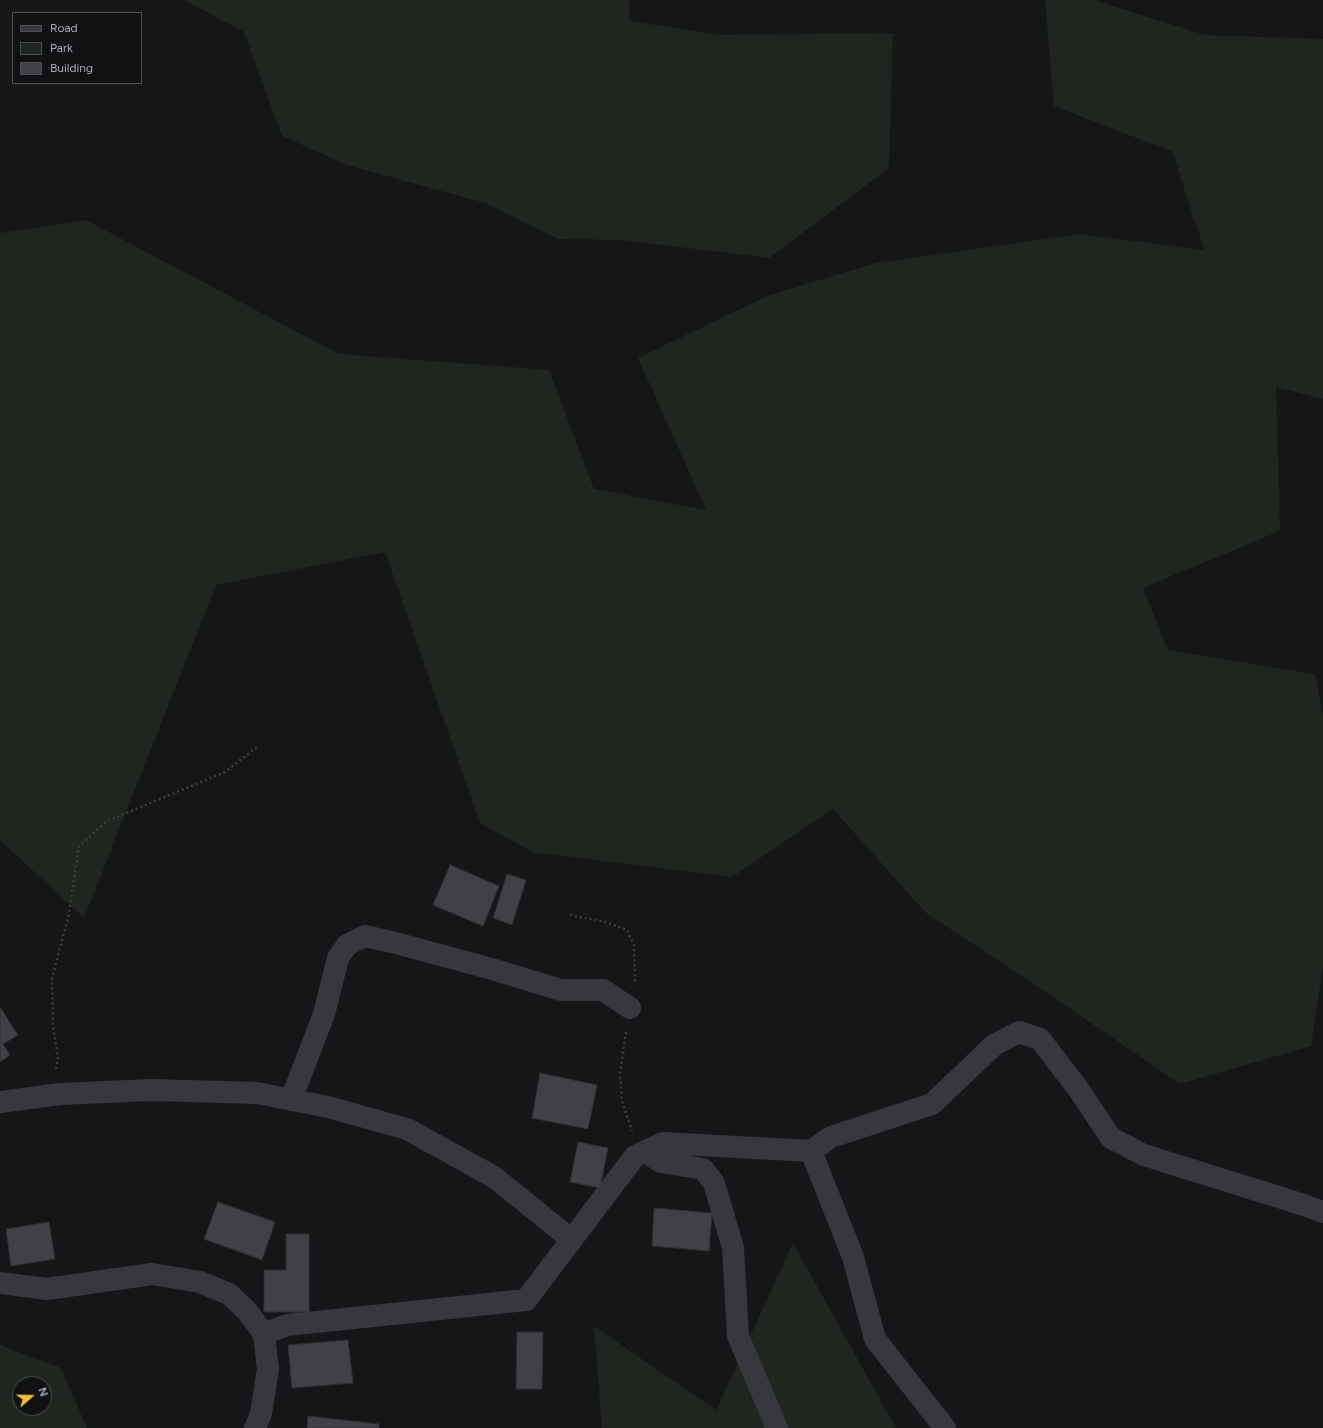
<!DOCTYPE html>
<html>
<head>
<meta charset="utf-8">
<style>
	body { margin:0 }
	#map { position:relative; width:1323px; height:1428px; overflow:hidden; background:#161618; font-family:Figtree,sans-serif }
	canvas { display:block }
	.legend { position:absolute; left:12px; top:12px; width:130px; height:72px; box-sizing:border-box; background:#111113; border:1px solid #4d4f55; margin:0; padding:5px 7px; list-style:none; font-size:12px; color:#a7acb9 }
	.legend li { display:flex; align-items:center; gap:8px; height:20px }
	.legend b { width:20px; border:1px solid #4d4f55 }
	.north { position:absolute; left:12px; top:1376px; width:40px; height:40px; box-sizing:border-box; background:#111113; border:1px solid #4d4f55; border-radius:50%; rotate:70deg; font-size:11px; font-weight:700; line-height:16px; text-align:center; color:#a7acb9 }
	.north::after { content:''; display:block; margin:auto; width:14px; height:18px; background:#fbc02b; clip-path:polygon(50% 0,100% 100%,50% 72%,0 100%) }
</style>
</head>
<body>
<div id="map">
<canvas width="1323" height="1428"></canvas>
<ul class="legend">
<li><b style="height:5px;background:#37373d"></b>Road</li>
<li><b style="height:11px;background:#1e261f"></b>Park</li>
<li><b style="height:11px;background:#404145"></b>Building</li>
</ul>
<div class="north">N</div>
</div>
<script>
const context = document.querySelector('canvas').getContext('2d');
context.lineJoin = 'round';
function fillPath(path, color) {
  context.fillStyle = color;
  context.fill(path, 'evenodd');
}
function toPath(rows) {
  const path = new Path2D();
  for (const r of rows) {
    path.moveTo(r[0], r[1]);
    for (let i = 2; i < r.length; i += 2) path.lineTo(r[i], r[i + 1]);
  }
  return path;
}
function trace(path, color, width, dash) {
  context.strokeStyle = color;
  context.lineWidth = width;
  context.lineCap = dash ? 'butt' : 'round';
  context.setLineDash(dash || []);
  context.stroke(path);
}
fillPath(toPath([
	[184,0,629,0,630,21,721,35,893,33,889,168,769,258,622,240,558,239,485,203,347,165,282,136,244,32],
	[1045,0,1094,0,1205,35,1323,39,1323,399,1276,387,1280,531,1143,588,1168,650,1315,674,1323,718,1323,966,1311,1046,1180,1084,1037,986,926,913,833,809,732,877,532,852,480,823,385,552,216,585,84,918,0,840,0,233,86,220,339,354,549,370,594,489,706,510,638,358,767,296,876,263,1079,234,1205,250,1193,217,1173,152,1054,106],
	[793,1243,896,1428,602,1428,594,1326,716,1410],
	[0,1345,61,1368,87,1428,0,1428],
	[20,1384,44,1384,44,1408,20,1408]
]), '#1e261f');
const building = toPath([
	[450,865,499,886,483,926,433,905,450,865],
	[507,874,526,880,512,925,493,918,507,874],
	[0,1007,18,1035,3,1044,10,1055,0,1062,0,1007],
	[540,1073,597,1085,588,1129,532,1118,540,1073],
	[578,1142,608,1148,600,1188,570,1182,578,1142],
	[218,1202,275,1222,262,1260,204,1239,218,1202],
	[654,1208,712,1213,709,1251,652,1246,654,1208],
	[49,1222,55,1259,11,1266,6,1229,49,1222],
	[286,1234,309,1234,309,1312,264,1312,264,1270,286,1270,286,1234],
	[517,1332,543,1332,542,1389,516,1389,517,1332],
	[348,1340,353,1383,292,1388,288,1345,348,1340],
	[308,1416,379,1424,379,1428,307,1428,308,1416]
]);
fillPath(building, '#404145');
trace(building, '#303034', 1);
trace(toPath([
	[570,915,606,922,627,930,634,945,635,982],
	[626,1032,620,1073,622,1101,632,1131],
	[56,1069,58,1057,53,1026,52,978,68,918,79,846,107,821,225,772,257,747]
]), '#3d3e44', 2.5, [2, 3]);
trace(toPath([
	[291,1100,324,1014,338,958,347,945,365,936,392,942,492,969,561,990,603,990,630,1008],
	[0,1102,60,1094,151,1090,257,1093,328,1107,407,1129,494,1177,572,1240],
	[811,1151,853,1257,875,1339,945,1428],
	[645,1152,661,1162,703,1169,714,1183,733,1248,738,1336,777,1428],
	[0,1283,47,1289,152,1274,200,1282,229,1294,247,1311,264,1334,268,1369,261,1414,255,1428],
	[264,1334,287,1325,526,1300,635,1156,663,1143,811,1151,831,1137,932,1104,994,1045,1019,1032,1040,1039,1079,1090,1111,1138,1144,1155,1304,1205,1323,1212]
]), '#37373d', 22);
</script>
</body>
</html>
